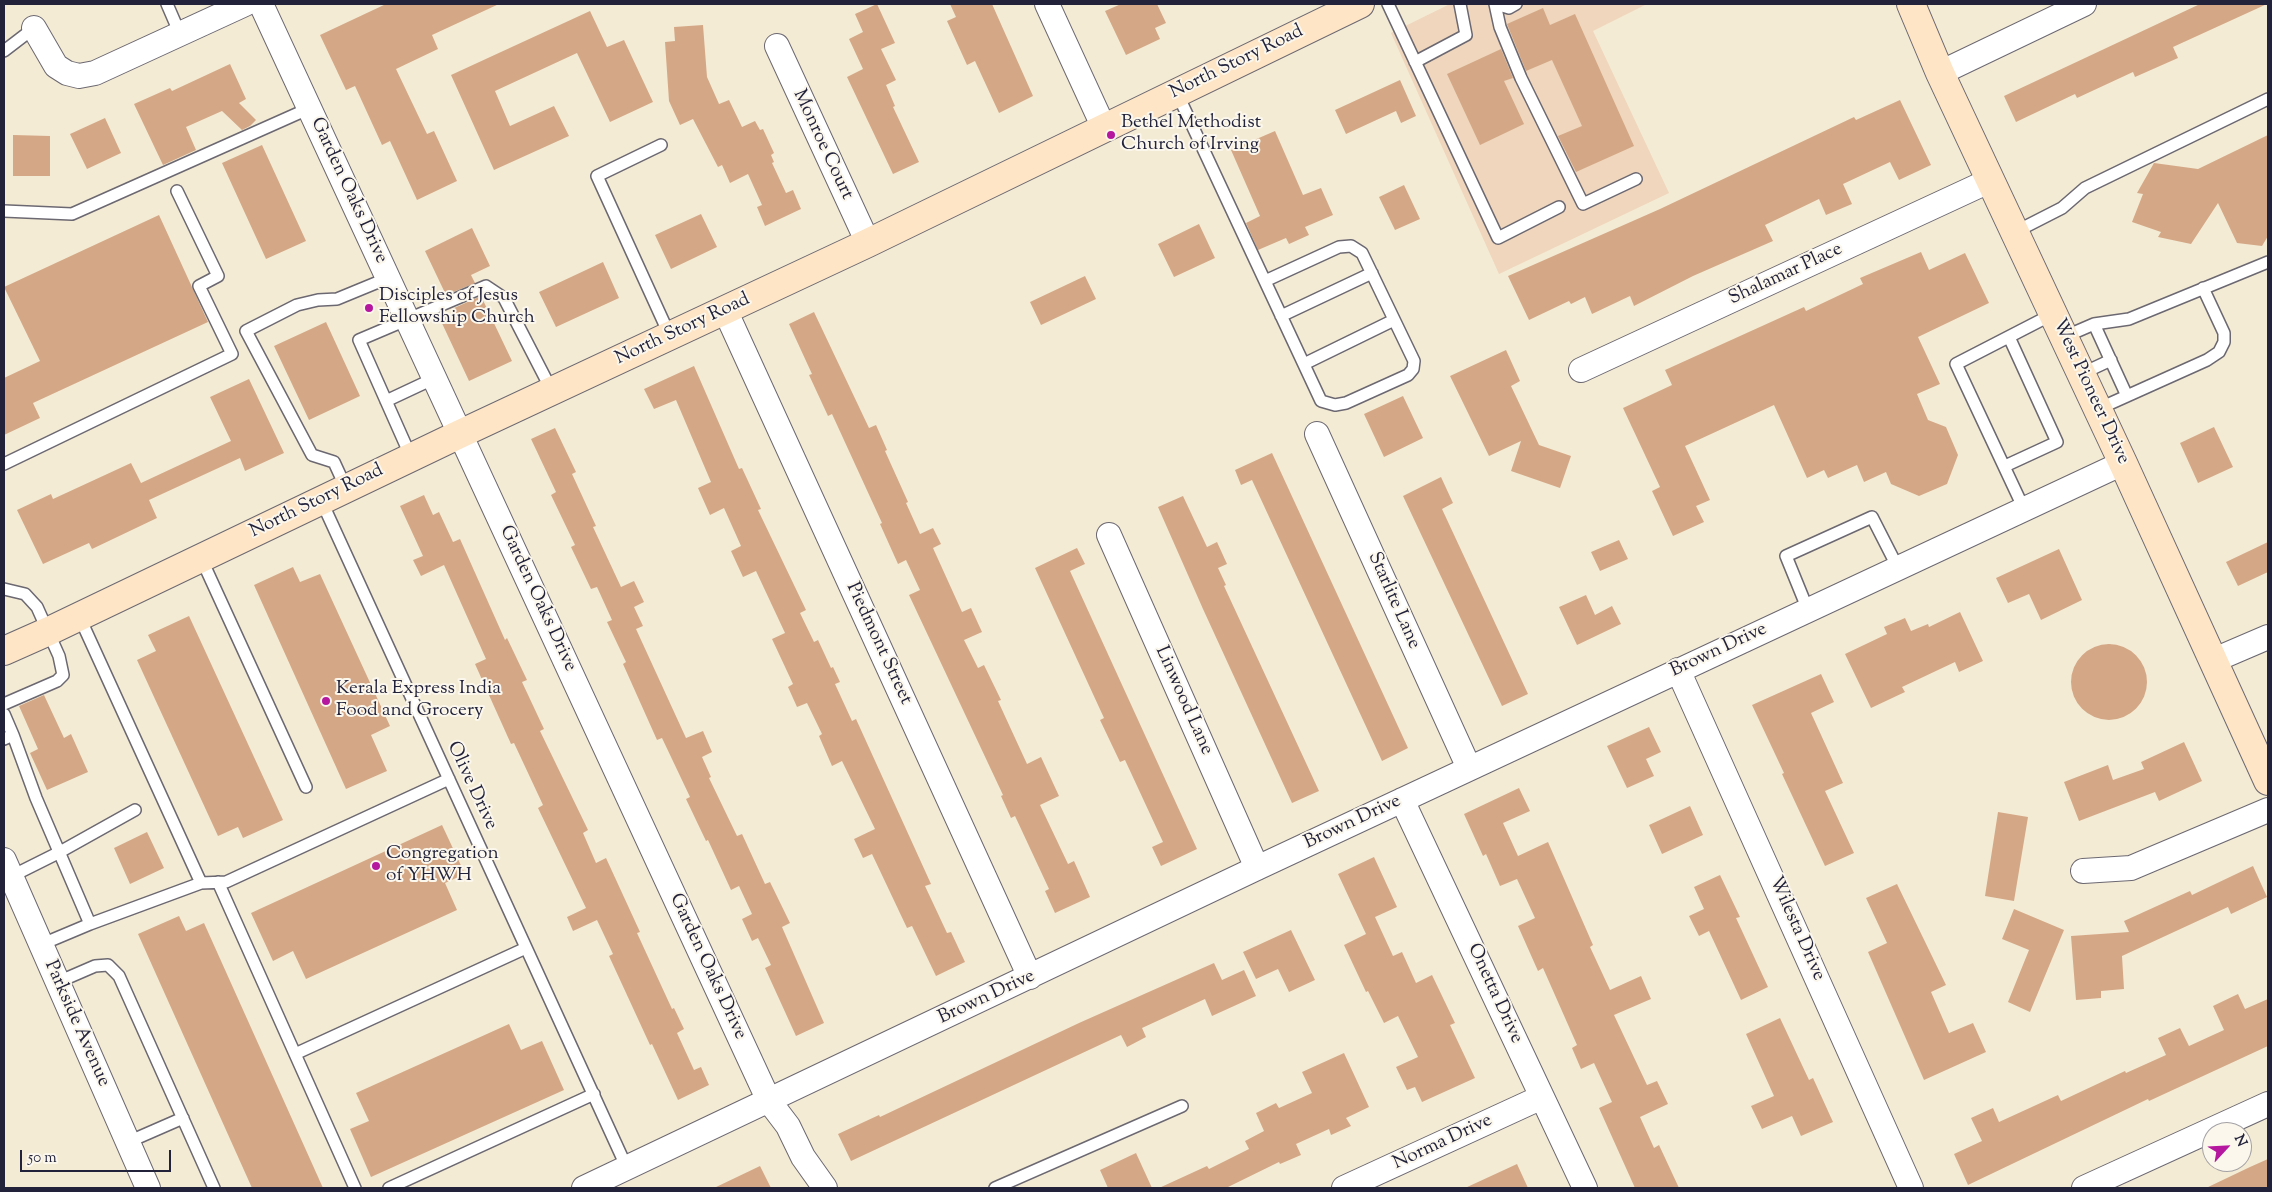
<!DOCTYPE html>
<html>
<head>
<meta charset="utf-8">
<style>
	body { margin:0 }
	#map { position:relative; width:2272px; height:1192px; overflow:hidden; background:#f4ebd5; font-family:"Sorts Mill Goudy",serif }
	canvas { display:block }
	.frame { position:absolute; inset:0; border:5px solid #22223b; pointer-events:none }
	.north { position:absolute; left:2202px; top:1122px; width:50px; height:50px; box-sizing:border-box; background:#fbf7ec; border:1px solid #a4a2a5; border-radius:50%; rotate:65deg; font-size:14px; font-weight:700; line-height:20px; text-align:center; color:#22223b }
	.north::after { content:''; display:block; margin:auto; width:18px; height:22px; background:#b5179e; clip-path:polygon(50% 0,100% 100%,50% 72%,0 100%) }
	.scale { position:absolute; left:20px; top:1150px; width:151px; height:22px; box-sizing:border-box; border:2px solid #22223b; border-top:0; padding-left:6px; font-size:15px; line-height:18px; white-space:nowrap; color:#22223b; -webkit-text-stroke:4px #fbf7ec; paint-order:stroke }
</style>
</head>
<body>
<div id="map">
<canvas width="2272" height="1192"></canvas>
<div class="frame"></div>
<div class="north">N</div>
<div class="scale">50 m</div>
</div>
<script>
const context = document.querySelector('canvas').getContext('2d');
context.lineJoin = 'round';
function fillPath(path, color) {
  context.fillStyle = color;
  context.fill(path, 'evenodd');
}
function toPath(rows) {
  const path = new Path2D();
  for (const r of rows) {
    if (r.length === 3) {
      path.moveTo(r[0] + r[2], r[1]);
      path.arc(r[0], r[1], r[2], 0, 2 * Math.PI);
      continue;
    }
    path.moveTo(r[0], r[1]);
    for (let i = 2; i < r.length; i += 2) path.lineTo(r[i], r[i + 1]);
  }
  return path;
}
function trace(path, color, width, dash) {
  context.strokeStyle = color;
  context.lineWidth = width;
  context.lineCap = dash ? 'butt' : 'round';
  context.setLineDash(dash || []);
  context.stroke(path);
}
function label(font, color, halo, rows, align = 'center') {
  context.font = font + ' "Sorts Mill Goudy",serif';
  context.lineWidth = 4;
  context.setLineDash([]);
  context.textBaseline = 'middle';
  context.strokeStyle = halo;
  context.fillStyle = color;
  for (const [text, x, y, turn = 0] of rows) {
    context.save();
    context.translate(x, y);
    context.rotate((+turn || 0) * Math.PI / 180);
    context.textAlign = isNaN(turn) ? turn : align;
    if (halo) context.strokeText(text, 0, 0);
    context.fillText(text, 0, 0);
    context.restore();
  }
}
fillPath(toPath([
	[1450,4,1647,4,1593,31,1669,193,1499,274,1391,33]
]), '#efd6bc');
fillPath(toPath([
	[386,4,499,4,432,35,438,49,396,69,427,134,434,131,457,181,417,200,390,141,382,145,355,86,346,90,320,35],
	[877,4,895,43,881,49,896,80,886,85,895,106,893,107,919,162,893,174,847,77,863,69,849,39,863,32,855,14],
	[950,4,992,4,1033,96,999,113,975,61,967,65,947,21,956,17],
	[1121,4,1157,4,1166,23,1155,28,1160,39,1126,55,1105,11],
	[2200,4,2267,4,2173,47,2178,58,2135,77,2133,72,2077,98,2075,94,2016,122,2004,96],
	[1543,8,1550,25,1575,14,1634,146,1576,172,1558,136,1582,126,1552,60,1526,71,1507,24],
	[590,11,607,47,624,40,653,102,610,122,577,53,495,91,510,126,554,106,569,136,494,170,451,75],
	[703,25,707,77,719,104,729,100,742,127,755,121,760,130,763,129,774,153,771,155,774,162,772,163,786,193,793,190,801,209,765,226,757,207,762,205,748,174,730,183,722,165,718,167,693,119,680,125,669,101,665,42,675,41,674,27],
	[1501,49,1513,78,1504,81,1524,124,1480,145,1447,74],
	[230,64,246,99,239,103,256,120,250,126,242,130,222,111,186,127,196,150,163,165,134,104,170,88,172,91],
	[1400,80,1416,116,1401,123,1396,111,1346,134,1335,110],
	[1900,100,1931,165,1899,180,1890,162,1843,184,1852,204,1826,215,1819,199,1765,225,1773,241,1693,276,1634,306,1630,296,1592,314,1585,297,1571,304,1569,301,1529,320,1508,276,1660,209,1854,117,1856,120],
	[105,118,121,153,87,169,70,134],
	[1275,131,1303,195,1321,188,1333,215,1305,227,1309,235,1289,244,1286,238,1258,250,1246,223,1260,216,1231,150],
	[13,135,50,136,50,176,13,176],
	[2268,135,2268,236,2262,246,2237,243,2218,203,2191,244,2158,237,2161,232,2132,222,2143,194,2137,193,2154,163,2198,169],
	[262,145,306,241,266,259,222,163],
	[1404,185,1420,219,1395,230,1379,197],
	[701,214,717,247,671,269,655,235],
	[159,215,208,322,33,403,40,418,4,435,4,378,40,361,4,287],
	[1199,224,1215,258,1174,277,1158,244],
	[472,228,490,266,471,275,475,283,446,295,425,251],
	[1921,252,1929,270,1965,253,1989,303,1918,337,1940,384,1917,394,1928,420,1946,427,1958,455,1947,484,1919,496,1891,484,1886,472,1864,482,1857,465,1828,478,1824,470,1807,478,1774,405,1685,446,1710,500,1696,506,1704,522,1673,536,1652,491,1660,487,1623,408,1672,385,1665,370,1804,307,1806,311,1863,284,1860,278],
	[603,262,619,298,556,327,539,292],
	[1085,276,1096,299,1041,325,1030,302],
	[481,296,512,361,469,381,440,319,454,312,452,309],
	[814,312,869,428,876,425,887,450,885,451,908,502,906,503,920,534,933,528,941,544,933,548,962,612,971,608,982,632,964,640,978,668,984,665,1001,700,998,701,1027,764,1041,757,1059,796,1040,805,1068,864,1074,861,1090,897,1055,913,1045,891,1049,889,1015,816,1011,818,1001,796,1003,795,909,595,920,590,906,560,898,564,880,524,882,523,832,414,828,416,809,375,812,374,789,324],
	[326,322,360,396,309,420,274,346],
	[1506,350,1520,381,1511,386,1539,445,1571,456,1560,488,1511,471,1521,441,1489,456,1450,376],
	[694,366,739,469,742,468,761,509,758,510,806,610,800,613,814,642,818,640,831,668,833,667,840,682,835,684,852,721,856,719,931,884,925,886,947,933,951,932,965,962,936,976,912,926,907,928,872,854,863,858,854,839,875,829,842,761,832,766,819,736,822,734,807,703,797,707,788,687,793,684,772,639,785,633,756,571,743,577,731,551,741,546,724,508,710,515,698,488,711,482,676,400,654,409,644,389],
	[249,379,284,453,245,471,240,458,149,500,157,518,92,549,89,543,43,564,17,510,51,494,53,499,131,463,141,483,231,441,210,397],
	[1403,396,1423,438,1384,457,1364,414],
	[2214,427,2233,467,2198,483,2180,443],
	[555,428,576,472,572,474,596,526,593,527,621,587,634,581,644,602,634,607,643,626,636,629,686,738,703,731,712,752,702,757,711,777,709,778,737,836,742,834,765,884,770,882,790,923,782,927,824,1023,796,1036,765,968,771,965,758,938,752,941,742,919,752,914,739,886,731,890,708,840,706,841,686,799,690,797,662,738,657,740,623,664,626,662,607,622,612,620,597,587,591,589,571,547,575,545,551,495,556,492,531,439],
	[1272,453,1408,748,1382,761,1252,480,1241,485,1235,470],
	[1441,477,1453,503,1442,509,1528,694,1502,706,1403,496],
	[424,495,433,515,439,512,453,542,460,539,505,640,507,638,527,680,522,682,544,729,540,731,588,830,583,833,596,863,606,858,640,932,637,933,672,1009,674,1008,684,1029,677,1033,694,1070,701,1067,709,1085,678,1100,652,1044,650,1045,609,956,613,954,597,920,573,931,567,917,586,908,538,808,543,805,514,743,511,744,475,664,486,659,444,565,421,576,413,560,423,556,400,506],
	[1183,496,1207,547,1217,542,1227,564,1218,568,1226,585,1224,586,1319,791,1292,803,1203,609,1158,507],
	[1619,540,1628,559,1600,571,1591,552],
	[2268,542,2268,572,2238,586,2226,562],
	[1077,548,1085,564,1070,571,1197,849,1161,866,1152,847,1163,842,1125,760,1120,762,1100,720,1104,718,1035,568],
	[2059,549,2082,600,2041,620,2029,594,2008,603,1996,578],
	[293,567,300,582,320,574,390,726,371,735,387,771,346,789,254,585],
	[1586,595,1595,615,1612,606,1621,624,1577,645,1559,607],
	[1960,612,1983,661,1959,672,1955,662,1902,687,1905,692,1871,708,1845,654,1887,634,1884,627,1905,618,1911,631,1928,624,1929,627],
	[189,616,283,820,243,838,238,827,218,836,137,660,156,651,148,635],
	[2109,682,38],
	[1821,674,1834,702,1811,713,1843,783,1825,791,1854,853,1825,866,1782,774,1784,773,1752,705],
	[44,695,64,738,71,734,88,772,47,790,30,753,38,749,19,706],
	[1649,727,1661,752,1646,759,1654,776,1627,788,1607,746],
	[2184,742,2202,781,2159,801,2155,792,2079,821,2064,782,2108,765,2113,780,2144,769,2141,762],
	[1519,788,1530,811,1503,823,1518,856,1548,842,1593,945,1590,947,1610,990,1641,976,1651,999,1614,1015,1647,1085,1657,1081,1668,1104,1640,1117,1654,1148,1659,1145,1679,1188,1635,1188,1599,1108,1612,1102,1594,1063,1581,1069,1572,1048,1577,1045,1543,968,1538,971,1518,926,1535,918,1517,879,1500,886,1486,854,1483,856,1464,814],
	[1690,806,1703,835,1662,854,1649,825],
	[1998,812,2028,817,2014,901,1985,896],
	[442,825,465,874,445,883,457,910,306,979,293,951,273,961,251,913],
	[147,832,164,868,130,884,114,848],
	[1374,857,1397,907,1375,917,1393,956,1402,952,1416,983,1432,975,1455,1023,1450,1025,1475,1078,1422,1102,1415,1087,1407,1090,1396,1067,1418,1057,1398,1016,1384,1023,1368,991,1366,992,1344,945,1366,934,1338,874],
	[2253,866,2267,897,2231,914,2228,907,2122,956,2124,989,2101,991,2101,998,2076,1000,2071,936,2129,932,2124,921,2190,891,2192,895],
	[1720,875,1740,917,1736,918,1768,987,1741,1000,1709,931,1699,936,1689,916,1704,909,1694,887],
	[1897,884,1946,985,1931,992,1949,1033,1973,1023,1986,1052,1924,1080,1868,952,1887,943,1866,898],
	[2014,909,2064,930,2030,1012,2008,1002,2029,950,2002,939],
	[179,916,186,931,204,923,323,1188,252,1188,138,934],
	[1291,930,1315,980,1289,992,1278,969,1256,979,1243,952],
	[1214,963,1222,980,1244,970,1256,996,1212,1016,1205,999,1142,1028,1146,1037,1127,1047,1121,1035,851,1161,838,1134,879,1115,880,1117,1079,1023],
	[2238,994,2245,1009,2268,999,2268,1046,2149,1101,2148,1099,1968,1185,1954,1154,1982,1141,1971,1118,1993,1108,1999,1122,2058,1095,2061,1101,2125,1071,2126,1073,2166,1055,2158,1038,2180,1028,2189,1046,2224,1030,2213,1006],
	[1780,1018,1809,1080,1813,1078,1833,1122,1801,1136,1792,1116,1762,1129,1751,1106,1774,1096,1746,1034],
	[509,1024,521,1050,542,1041,564,1090,371,1177,350,1129,369,1121,356,1093],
	[1344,1053,1369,1107,1346,1118,1351,1126,1331,1135,1329,1129,1296,1144,1301,1155,1280,1164,1279,1162,1226,1188,1159,1188,1207,1166,1209,1169,1249,1149,1245,1141,1264,1131,1256,1113,1276,1103,1279,1108,1312,1093,1302,1072],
	[1136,1153,1152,1188,1108,1188,1100,1170],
	[2268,1159,2268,1188,2206,1188,2250,1167],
	[1517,1164,1528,1188,1465,1188],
	[760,1166,771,1188,714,1188]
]), '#d4a886');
const lane = toPath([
	[167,4,180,34],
	[1388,4,1498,238,1559,207],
	[1495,4,1500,27,1521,78,1583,204,1636,179],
	[1496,4,1509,8,1516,4],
	[4,51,34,28],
	[1415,62,1466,35,1460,4],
	[1177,93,1321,401,1335,405,1346,403,1408,375,1413,369,1414,361,1362,253,1351,246,1339,247,1265,281],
	[661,145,597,176,670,336],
	[4,211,72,214,310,108],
	[2015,232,2062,208,2085,188,2268,99],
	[1281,316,1372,273],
	[2094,324,2127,396],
	[2064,337,2094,324,2129,319,2268,262],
	[1304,364,1394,320],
	[2081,374,2111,360],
	[386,401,435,378],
	[2098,409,2207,360,2219,352,2224,342,2224,333,2203,288],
	[411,457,359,340,486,286,504,298,552,391],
	[4,464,232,354,199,286,218,276,177,191],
	[2005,466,2057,442,2009,337],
	[346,488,334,462,312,455,246,331,297,305,318,300,337,299,388,278],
	[321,500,627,1168],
	[2024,509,1956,364,2053,314],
	[201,558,306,787],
	[4,589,25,594,37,607,59,656,63,675,57,681,4,704],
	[1808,610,1786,556,1872,517,1898,568],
	[79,616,201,883,226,882,449,779],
	[4,714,13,735,4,739],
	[13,735,36,798,90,924,40,945],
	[10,877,58,853,135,810],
	[218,882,355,1188],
	[90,924,201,883],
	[58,982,95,966,108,965,119,976,214,1188],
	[295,1054,526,948],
	[128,1142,183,1118],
	[389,1188,594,1094],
	[995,1188,1182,1106]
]);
const street = toPath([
	[261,4,769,1101,788,1126,803,1157,825,1188],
	[1047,4,1104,128],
	[34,28,56,66,67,73,79,76,95,73,245,4],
	[777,46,868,243],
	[1940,73,2084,4],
	[725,310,1030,977],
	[1581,370,1991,180],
	[1317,434,1469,768],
	[1109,535,1257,868],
	[2212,661,2268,637],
	[1678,670,1911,1188],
	[1402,800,1585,1188],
	[4,860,148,1188],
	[2083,871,2131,868,2268,810],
	[584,1188,1257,868,2123,463],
	[1344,1188,1542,1097],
	[2084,1188,2268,1104]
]);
const secondary = toPath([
	[1911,4,1940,73,2123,463,2268,781],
	[4,651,49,631,460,434,868,243,1360,4]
]);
trace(lane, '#6c6871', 14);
trace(street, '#6c6871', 26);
trace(secondary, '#6c6871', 30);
trace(lane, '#fff', 11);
trace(street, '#fff', 24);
trace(secondary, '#fde5c5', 28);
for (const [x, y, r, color] of [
	[1111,135,5,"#b5179e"],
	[369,308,5,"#b5179e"],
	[326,701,5,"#b5179e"],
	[376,866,5,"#b5179e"]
]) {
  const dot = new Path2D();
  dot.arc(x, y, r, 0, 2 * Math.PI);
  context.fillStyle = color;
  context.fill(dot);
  trace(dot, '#fbf7ec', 2);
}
label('19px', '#22223b', '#fbf7ec', [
	["North Story Road",1237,63,-26],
	["Monroe Court",822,145,65],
	["Garden Oaks Drive",348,191,65],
	["Shalamar Place",1786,275,-25],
	["North Story Road",683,330,-25],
	["West Pioneer Drive",2090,392,65],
	["North Story Road",317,502,-26],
	["Garden Oaks Drive",537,599,65],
	["Starlite Lane",1393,601,66],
	["Piedmont Street",878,644,65],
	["Brown Drive",1719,651,-25],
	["Linwood Lane",1183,701,66],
	["Olive Drive",471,786,65],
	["Brown Drive",1353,823,-25],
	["Wilesta Drive",1796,929,66],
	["Garden Oaks Drive",707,967,65],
	["Onetta Drive",1494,994,65],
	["Brown Drive",987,998,-25],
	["Parkside Avenue",76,1024,66],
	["Norma Drive",1443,1143,-25]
]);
label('19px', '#22223b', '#fbf7ec', [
	["Bethel Methodist",1121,124],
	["Church of Irving",1121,146],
	["Disciples of Jesus",379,297],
	["Fellowship Church",379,319],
	["Kerala Express India",336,690],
	["Food and Grocery",336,712],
	["Congregation",386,855],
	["of YHWH",386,877]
], 'left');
</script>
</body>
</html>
